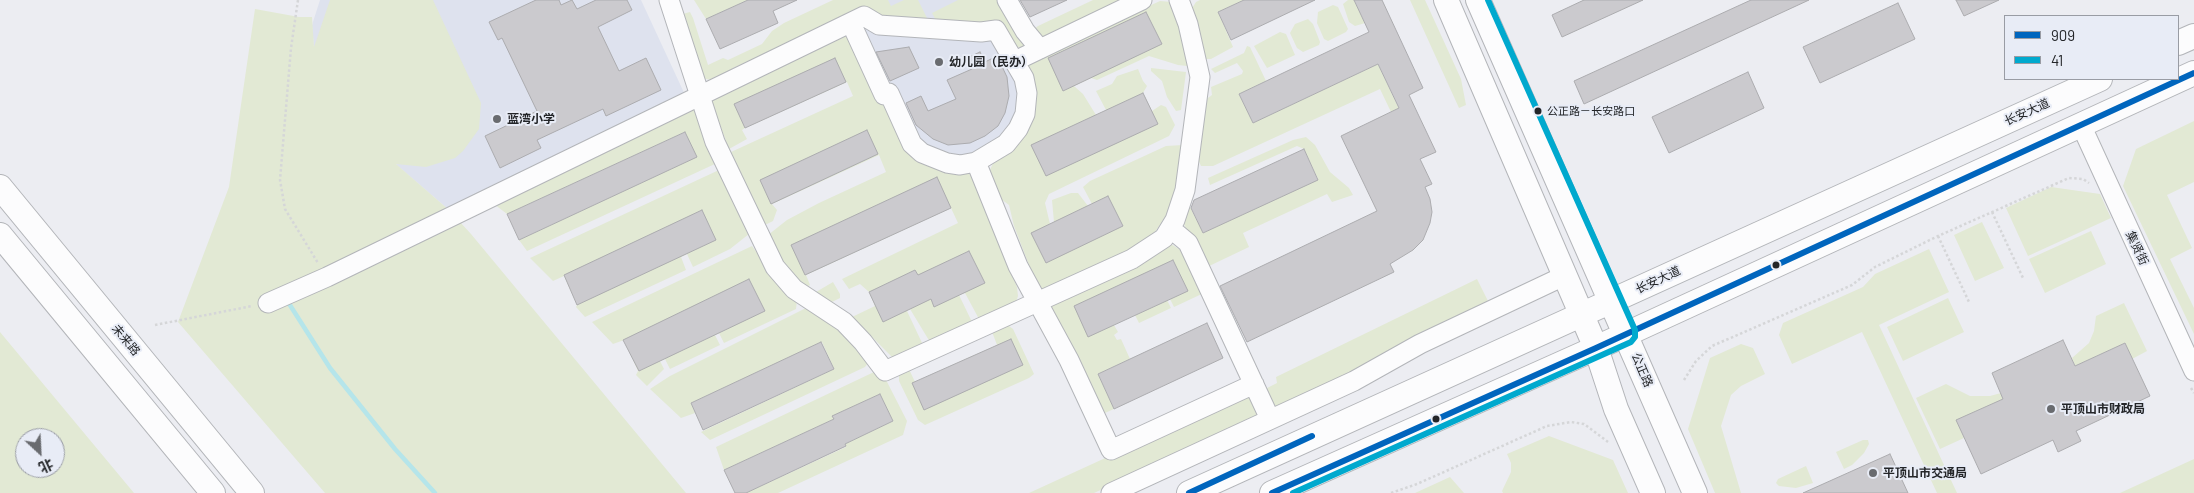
<!DOCTYPE html>
<html>
<head>
<meta charset="utf-8">
<style>
	body { margin:0 }
	#map { position:relative; width:2194px; height:493px; overflow:hidden; background:#ecedf2; font-family:Barlow,"Noto Sans SC",sans-serif }
	canvas { display:block }
	.legend { position:absolute; left:2004px; top:15px; width:175px; height:65px; box-sizing:border-box; background:#e8ecf6; border:1px solid #999ca4; margin:0; padding:6px 9px; list-style:none; font-size:15px; color:#232528 }
	.legend li { display:flex; align-items:center; gap:10px; height:25px }
	.legend b { width:25px; border:1px solid #999ca4 }
	.north { position:absolute; left:15px; top:428px; width:50px; height:50px; box-sizing:border-box; background:#e8ecf6; border:1px solid #999ca4; border-radius:50%; rotate:155deg; font-size:14px; font-weight:700; line-height:20px; text-align:center; color:#232528 }
	.north::after { content:''; display:block; margin:auto; width:18px; height:22px; background:#696b6f; clip-path:polygon(50% 0,100% 100%,50% 72%,0 100%) }
</style>
</head>
<body>
<div id="map">
<canvas width="2194" height="493"></canvas>
<ul class="legend">
<li><b style="height:6px;background:#0065bd"></b>909</li>
<li><b style="height:6px;background:#00a9ce"></b>41</li>
</ul>
<div class="north">北</div>
</div>
<script>
const context = document.querySelector('canvas').getContext('2d');
context.lineJoin = 'round';
function fillPath(path, color) {
  context.fillStyle = color;
  context.fill(path, 'evenodd');
}
function toPath(rows) {
  const path = new Path2D();
  for (const r of rows) {
    path.moveTo(r[0], r[1]);
    for (let i = 2; i < r.length; i += 2) path.lineTo(r[i], r[i + 1]);
  }
  return path;
}
function trace(path, color, width, dash) {
  context.strokeStyle = color;
  context.lineWidth = width;
  context.lineCap = dash ? 'butt' : 'round';
  context.setLineDash(dash || []);
  context.stroke(path);
}
function label(font, color, halo, rows, align = 'center') {
  context.font = font + ' Barlow,"Noto Sans SC",sans-serif';
  context.lineWidth = 4;
  context.setLineDash([]);
  context.textBaseline = 'middle';
  context.strokeStyle = halo;
  context.fillStyle = color;
  for (const [text, x, y, turn = 0] of rows) {
    context.save();
    context.translate(x, y);
    context.rotate((+turn || 0) * Math.PI / 180);
    context.textAlign = isNaN(turn) ? turn : align;
    if (halo) context.strokeText(text, 0, 0);
    context.fillText(text, 0, 0);
    context.restore();
  }
}
fillPath(toPath([
	[320,0,641,0,686,97,449,210,384,154,314,48,312,25],
	[862,0,976,0,1022,90,1021,105,1006,139,963,160,925,149,860,32,872,26]
]), '#dee2ee');
fillPath(toPath([
	[330,0,433,0,481,103,479,129,463,151,455,158,426,167,396,164,449,210,471,234,686,493,325,493,178,322,229,187,255,9,299,17,312,17,314,47],
	[694,0,748,0,706,19],
	[833,0,888,0,891,6,904,0,918,0,931,26,869,18,758,57,733,68,728,75,715,81,702,78,681,15,686,13,690,12,693,18,708,65,723,58,728,60,762,44,772,31,784,23],
	[958,0,1002,0,1031,43,1026,48,1016,47,999,27,939,26,932,13],
	[1093,0,1123,0,1039,41,1033,30,1038,26],
	[1200,0,1244,0,1218,12,1233,47,1211,59,1205,59,1189,13,1196,2],
	[1348,0,1354,0,1365,23,1355,26,1349,22,1343,4],
	[1410,0,1425,0,1461,79,1466,105,1459,108],
	[1160,1,1172,2,1191,63,1187,66,1178,65,1149,56,1097,80,1091,78,1074,86,1083,94,1096,115,1106,110,1096,91,1112,84,1117,76,1138,69,1143,81,1147,86,1143,93,1152,111,1161,105,1166,107,1175,125,1169,136,1049,194,1045,203,1050,224,1054,222,1052,200,1071,193,1078,193,1088,206,1092,204,1083,187,1090,181,1166,146,1183,145,1174,204,1155,232,1139,247,1040,294,1014,226,1009,205,997,196,989,172,995,159,1018,139,1027,67,1039,57],
	[1333,5,1338,7,1348,29,1346,32,1328,41,1324,39,1317,23,1318,12],
	[1308,19,1313,24,1320,42,1319,45,1303,52,1297,48,1290,33,1295,24],
	[847,32,907,143,964,170,974,178,1017,287,1018,296,1016,302,979,319,965,293,959,295,972,322,930,342,910,309,907,311,923,345,894,359,852,317,875,306,869,292,860,284,849,289,842,279,958,223,951,208,806,275,810,285,804,289,782,265,768,235,787,220,819,203,886,172,879,155,772,204,777,210,773,221,767,224,763,224,731,152,853,96,847,82,745,128,742,130,747,139,729,149,709,96],
	[1280,32,1286,34,1295,55,1267,68,1254,46],
	[1247,46,1250,47,1266,81,1239,94,1253,123,1378,64,1399,109,1391,112,1380,89,1213,166,1201,166,1197,157,1201,103,1212,95,1211,87,1242,74,1243,71,1237,63,1215,73,1211,69,1244,53],
	[1151,68,1186,72,1181,110,1176,111,1167,97,1162,81,1151,71],
	[697,106,717,163,527,251,519,240,696,157,685,132,507,214,490,201],
	[2194,121,2194,182,2167,195,2192,248,2170,259,2194,308,2194,334,2123,186,2136,149],
	[1306,137,1315,145,1330,172,1349,188,1353,195,1332,202,1327,194,1243,233,1249,247,1205,268,1181,218,1184,209,1190,207,1203,233,1318,179,1304,149,1297,146,1210,185,1208,178,1293,140],
	[719,170,749,234,730,249,693,267,687,254,681,257,686,270,585,317,576,307,577,305,564,276,553,281,530,258],
	[2051,187,2100,194,2111,218,2028,256,2006,208],
	[1982,222,2004,268,1975,281,1954,235],
	[2091,231,2106,264,2045,293,2029,259],
	[1168,242,1188,255,1206,292,1174,307,1170,299,1187,290,1173,260,1114,325,1118,332,1114,335,1117,340,1121,339,1130,359,1098,374,1114,409,1098,416,1045,305],
	[752,246,788,294,797,300,796,309,724,343,719,333,715,335,720,345,670,369,665,359,660,361,664,369,647,386,636,375,638,371,624,340,613,344,592,322],
	[1929,249,1949,292,1879,325,1957,493,1937,493,1862,332,1792,364,1779,335,1783,323,1863,287,1875,274],
	[1477,279,1489,303,1350,375,1273,412,1263,390,1277,383,1276,377],
	[833,282,840,294,840,298,830,303,816,292],
	[1948,298,1964,332,1903,361,1887,327],
	[1167,300,1171,308,1139,323,1135,315],
	[2124,303,2147,351,2132,359,2125,343,2075,366,2072,358,2089,343,2094,331,2096,316],
	[806,308,842,331,868,363,865,367,710,440,701,432,834,369,822,342,691,403,695,413,681,418,650,389,670,376],
	[1005,323,1013,329,1034,374,1029,378,925,425,918,420,899,381,899,371,908,367,915,382,997,345,991,329],
	[0,332,134,493,0,493],
	[25,438,55,438,55,468,25,468],
	[1741,344,1753,348,1765,374,1741,386,1731,395,1721,426,1741,493,1715,493,1688,429,1710,358],
	[874,372,884,376,907,421,903,435,778,493,746,493,846,447,845,444,893,421,880,394,833,416,834,419,724,470,716,447],
	[1946,384,1970,396,1990,396,2001,393,2004,399,1957,420,1964,438,1940,449,1916,398],
	[1247,393,1258,417,1094,493,1029,493],
	[1549,436,1613,460,1628,493,1503,493,1502,491,1511,472,1511,463,1507,454],
	[1863,440,1868,440,1869,444,1864,453,1852,465,1844,469,1836,452],
	[2194,459,2194,493,2120,493],
	[1806,466,1813,483,1796,488,1779,486,1776,483,1778,479],
	[1450,477,1464,493,1415,493]
]), '#e2e9d4');
trace(toPath([
	[288,302,330,368,395,449,435,493]
]), '#b5e5ea', 4.5);
const building = toPath([
	[536,0,559,0,561,5,572,0,577,9,596,0,627,0,632,10,598,27,619,71,646,58,661,90,606,116,603,109,537,140,541,148,500,168,485,136,537,111,502,38,498,40,489,22,536,0],
	[748,0,797,0,773,11,778,23,720,49,706,19,748,0],
	[1020,0,1067,0,1030,17,1020,0],
	[1244,0,1315,0,1231,40,1218,12,1244,0],
	[1354,0,1382,0,1423,88,1409,95,1436,152,1420,159,1432,184,1425,187,1430,199,1432,212,1430,223,1423,240,1413,250,1390,264,1394,272,1247,342,1220,286,1377,211,1341,136,1399,108,1378,64,1253,123,1239,94,1369,32,1354,0],
	[1584,0,1643,0,1562,37,1552,15,1584,0],
	[1751,0,1809,0,1584,104,1574,81,1751,0],
	[1956,0,1999,0,1964,16,1956,0],
	[1898,3,1915,39,1820,83,1803,47,1898,3],
	[1146,12,1162,44,1063,91,1048,58,1146,12],
	[909,47,919,68,890,81,876,52,909,47],
	[980,52,985,62,997,56,1007,77,1009,96,1005,113,998,126,985,136,970,143,948,145,933,139,916,125,906,103,921,96,928,111,956,99,947,80,972,69,967,58,980,52],
	[835,58,846,82,745,128,734,104,835,58],
	[1748,72,1764,108,1669,153,1652,117,1748,72],
	[1143,93,1158,124,1046,176,1031,145,1143,93],
	[867,130,878,154,771,204,760,180,867,130],
	[685,132,697,157,519,240,507,214,685,132],
	[1304,149,1318,180,1203,233,1191,208,1194,200,1304,149],
	[937,177,951,208,805,275,791,245,937,177],
	[1108,196,1123,226,1046,263,1031,233,1108,196],
	[702,210,716,240,577,305,564,275,702,210],
	[969,251,985,283,934,307,931,299,883,322,869,292,915,270,918,275,969,251],
	[1173,260,1188,291,1088,337,1074,306,1173,260],
	[749,279,765,311,639,371,623,340,749,279],
	[1207,323,1223,358,1114,409,1098,374,1207,323],
	[1011,339,1023,365,924,410,912,383,1011,339],
	[2063,340,2075,366,2125,343,2150,396,2076,431,2081,441,2058,452,2053,440,1981,474,1956,420,2003,399,1992,373,2063,340],
	[821,342,834,369,703,430,691,403,821,342],
	[880,394,893,421,845,444,846,446,746,493,735,493,724,470,834,419,832,416,880,394],
	[1890,454,1908,493,1803,493,1890,454]
]);
fillPath(building, '#cbcace');
trace(building, '#acacaf', 1);
const minor = toPath([
	[669,0,715,142,775,267,794,289,844,322,863,342,885,371,1132,259,1164,238,1175,220,1185,190,1200,77,1188,24,1179,0],
	[1007,0,1025,31,1040,49],
	[1015,61,1142,0],
	[2081,125,2194,371],
	[976,162,1018,266,1069,360,1111,450,1254,384],
	[1170,228,1188,243,1270,419],
	[268,303,327,277,864,16,879,25,981,32,996,30,1024,78,1027,93,1025,114,1018,129,1006,144,976,162,960,165,947,163,922,153,912,144,889,93,884,95,851,23],
	[1111,493,1354,381,1420,344,1564,276]
]);
const major = toPath([
	[1446,0,1596,348,1616,409,1653,493],
	[1478,0,1695,493],
	[2178,43,2194,36],
	[0,187,252,493],
	[0,235,213,493],
	[1189,493,2100,79],
	[1272,493,1596,348,2194,73]
]);
trace(minor, '#b3b5b9', 21);
trace(major, '#b3b5b9', 26);
trace(toPath([
	[298,0,291,48,280,180,285,209,318,263],
	[1992,212,2023,278],
	[1938,236,1969,302],
	[155,325,252,306],
	[1684,380,1696,361,1712,346,1852,285,1875,267,1938,236,2069,178,2083,179,2089,183],
	[2191,388,2194,393],
	[1391,493,1417,484,1547,426,1571,422,1584,424,1608,442]
]), '#d5d6d8', 2.5, [2.5, 2.5]);
trace(minor, '#fcfcfd', 19);
trace(major, '#fcfcfd', 24);
trace(toPath([
	[1189,493,1312,436],
	[1272,493,1596,348,2194,73]
]), '#0065bd', 6);
trace(toPath([
	[1293,493,1631,342,1635,337,1635,330,1488,0]
]), '#00a9ce', 6);
for (const [x, y, r, color] of [
	[939,62,5,"#696b6f"],
	[1538,111,4.5,"#232528"],
	[497,119,5,"#696b6f"],
	[1776,265,4.5,"#232528"],
	[2051,409,5,"#696b6f"],
	[1436,419,4.5,"#232528"],
	[1873,473,5,"#696b6f"]
]) {
  const dot = new Path2D();
  dot.arc(x, y, r, 0, 2 * Math.PI);
  context.fillStyle = color;
  context.fill(dot);
  trace(dot, '#e8ecf6', 2);
}
label('11px', '#232528', '#e8ecf6', [
	["公正路－长安路口",1547,111]
], 'left');
label('bold 12px', '#232528', '#e8ecf6', [
	["幼儿园（民办）",949,62],
	["蓝湾小学",507,119],
	["平顶山市财政局",2061,409],
	["平顶山市交通局",1883,473]
], 'left');
label('12px', '#232528', '#e8ecf6', [
	["长安大道",2027,112,-24],
	["集贤街",2137,248,65],
	["长安大道",1658,280,-25],
	["未来路",126,340,50],
	["公正路",1642,370,67]
]);
</script>
</body>
</html>
